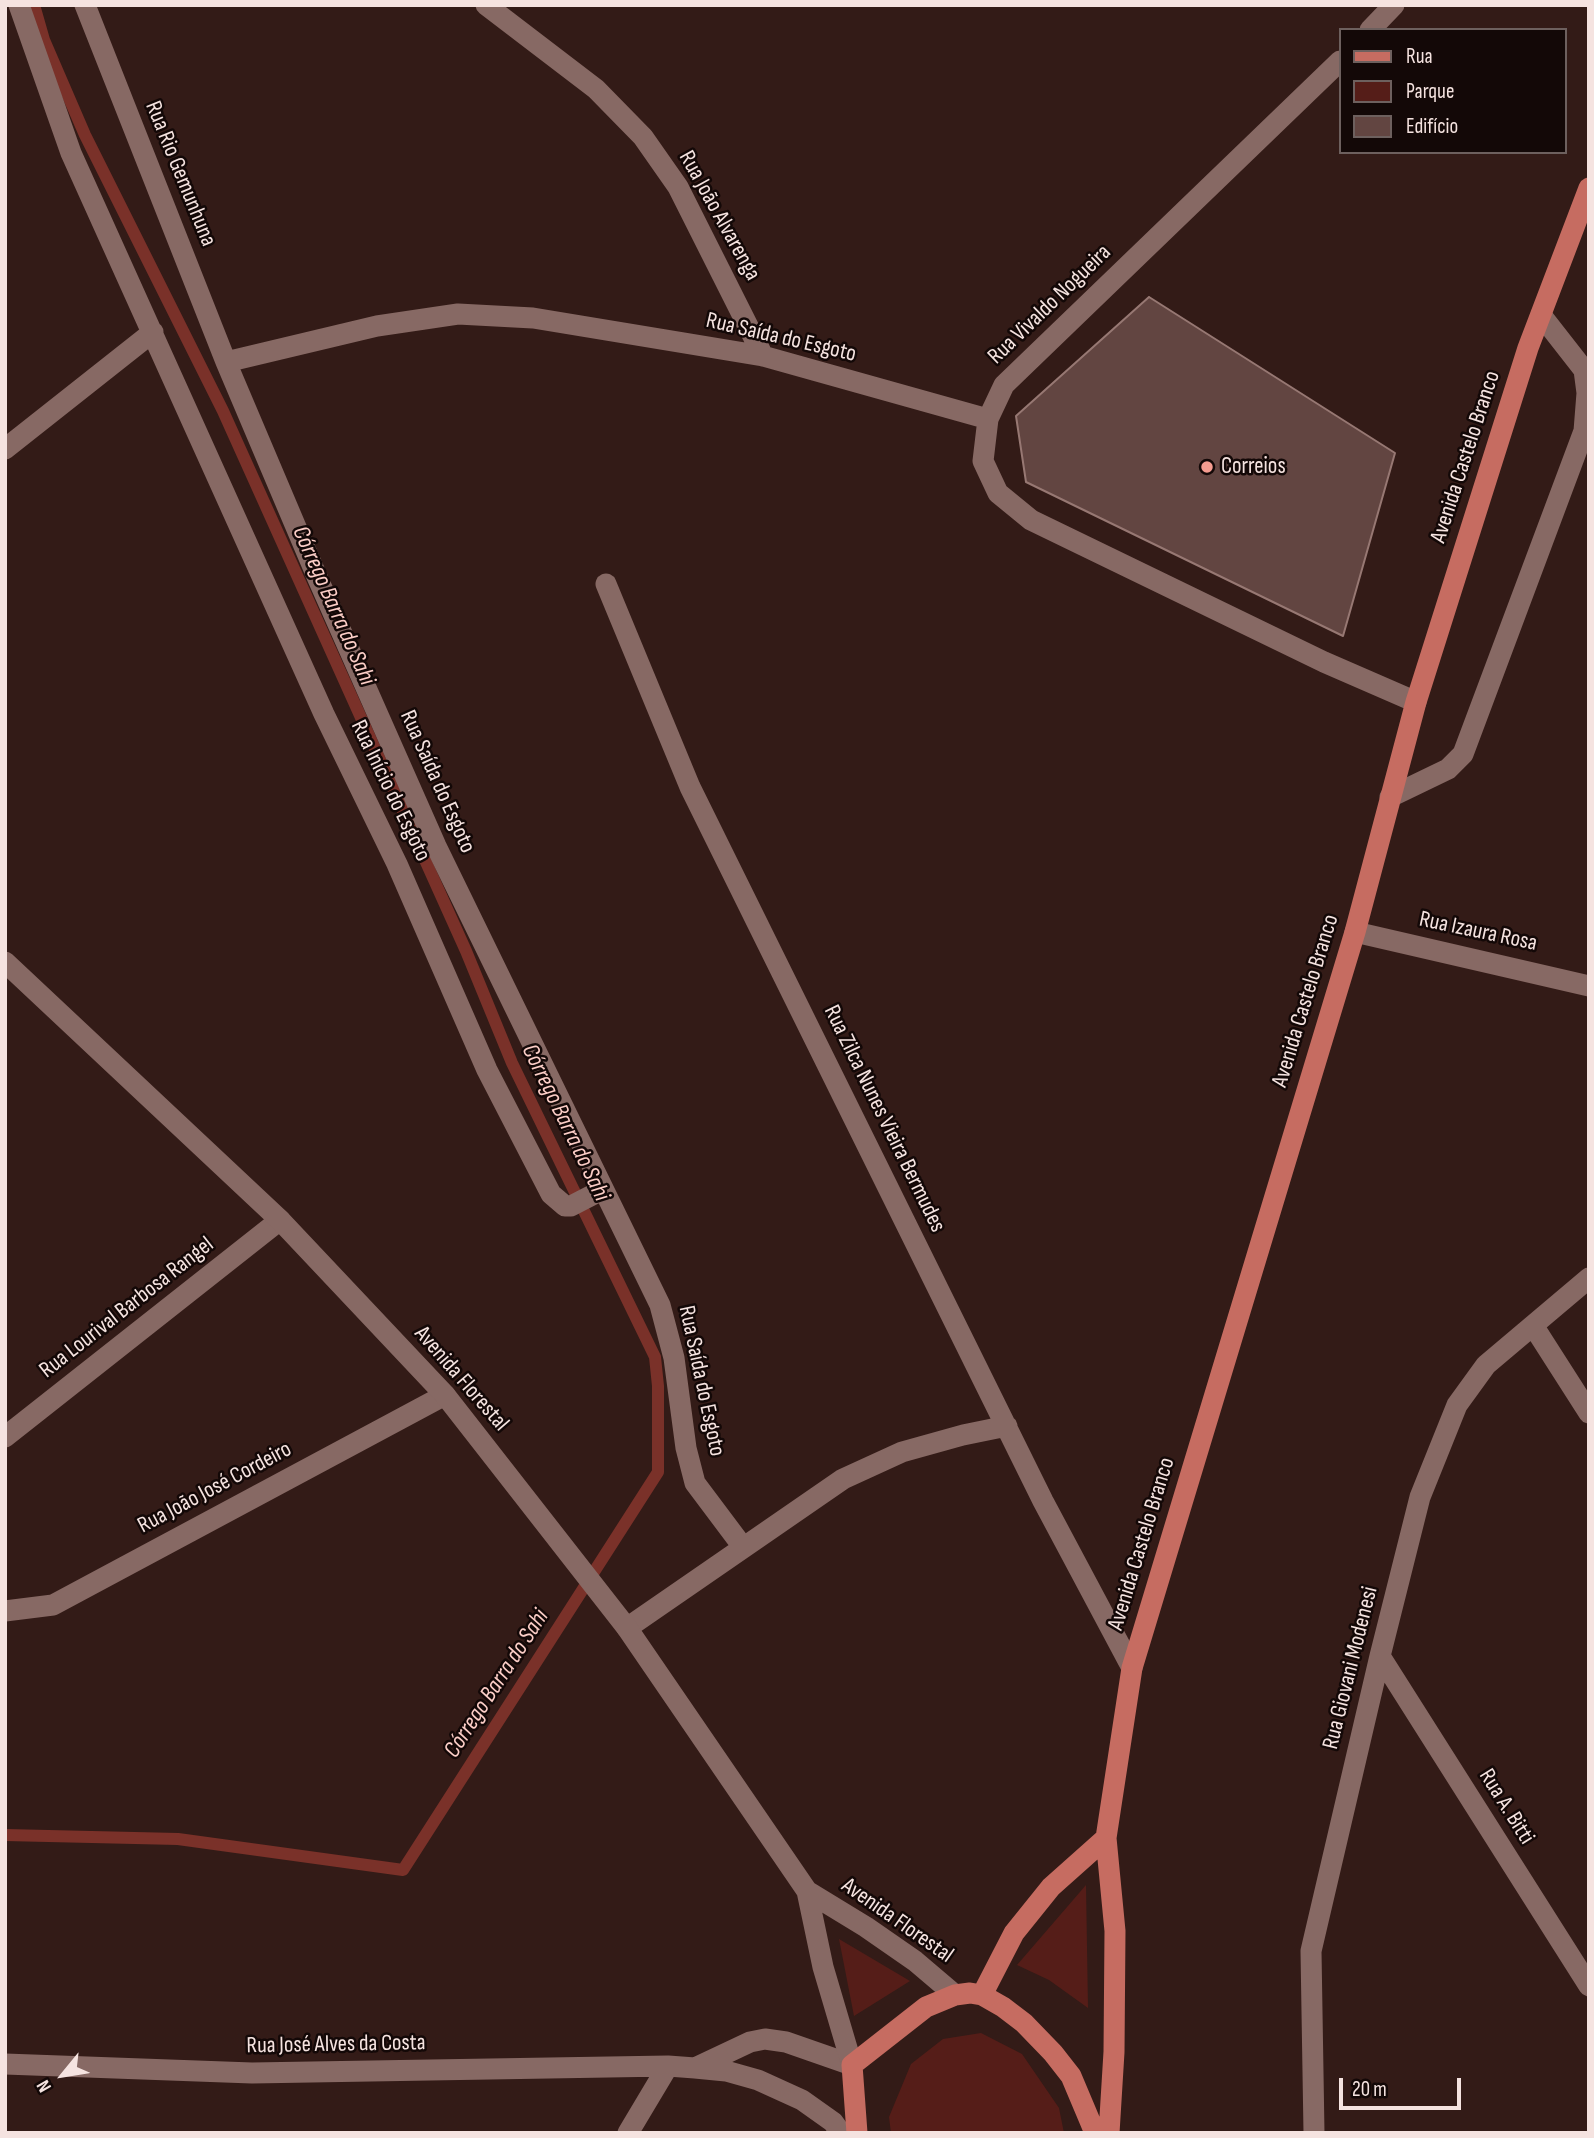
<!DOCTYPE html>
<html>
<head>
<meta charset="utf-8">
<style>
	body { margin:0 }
	#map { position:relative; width:1594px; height:2138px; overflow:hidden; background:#331b17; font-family:"Sofia Sans Condensed",sans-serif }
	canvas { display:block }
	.frame { position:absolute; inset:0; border:7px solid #f5e3e0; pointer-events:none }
	.legend { position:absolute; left:1339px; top:28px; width:228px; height:126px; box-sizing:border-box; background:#130807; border:2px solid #6d605e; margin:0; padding:9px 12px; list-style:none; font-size:21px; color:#f5e3e0 }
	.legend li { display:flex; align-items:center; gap:14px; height:35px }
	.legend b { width:35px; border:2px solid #6d605e }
	.north { position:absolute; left:28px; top:2040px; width:70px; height:70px; -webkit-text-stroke:5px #130807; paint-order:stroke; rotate:240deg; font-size:19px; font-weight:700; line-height:28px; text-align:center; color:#f5e3e0 }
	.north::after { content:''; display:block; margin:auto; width:24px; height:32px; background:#f5e3e0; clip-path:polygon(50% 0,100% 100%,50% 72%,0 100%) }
	.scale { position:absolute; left:1339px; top:2078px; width:122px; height:32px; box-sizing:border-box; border:4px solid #f5e3e0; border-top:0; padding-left:9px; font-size:21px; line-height:24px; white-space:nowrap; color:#f5e3e0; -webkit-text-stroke:5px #130807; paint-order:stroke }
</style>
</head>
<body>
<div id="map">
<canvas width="1594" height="2138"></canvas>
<div class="frame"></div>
<ul class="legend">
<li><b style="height:9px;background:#c66c61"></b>Rua</li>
<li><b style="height:19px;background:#551d18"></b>Parque</li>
<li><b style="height:19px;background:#624541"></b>Edifício</li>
</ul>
<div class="north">N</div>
<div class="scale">20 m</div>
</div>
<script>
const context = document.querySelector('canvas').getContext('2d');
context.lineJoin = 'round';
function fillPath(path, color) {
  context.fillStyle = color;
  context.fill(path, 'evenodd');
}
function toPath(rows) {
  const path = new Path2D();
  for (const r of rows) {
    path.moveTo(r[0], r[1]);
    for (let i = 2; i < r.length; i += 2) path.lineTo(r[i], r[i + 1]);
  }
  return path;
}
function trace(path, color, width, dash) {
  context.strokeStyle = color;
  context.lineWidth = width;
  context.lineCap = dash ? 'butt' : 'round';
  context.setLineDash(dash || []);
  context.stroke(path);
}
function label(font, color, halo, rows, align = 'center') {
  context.font = font + ' "Sofia Sans Condensed",sans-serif';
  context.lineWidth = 5;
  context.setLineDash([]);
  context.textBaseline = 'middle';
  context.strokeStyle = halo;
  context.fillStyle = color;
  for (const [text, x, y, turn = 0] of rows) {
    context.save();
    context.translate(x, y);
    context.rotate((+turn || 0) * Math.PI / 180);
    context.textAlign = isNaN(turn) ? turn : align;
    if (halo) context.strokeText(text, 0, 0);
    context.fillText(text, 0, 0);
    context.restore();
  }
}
fillPath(toPath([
	[1086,1885,1088,2008,1049,1980,1017,1965],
	[839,1939,910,1981,854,2016],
	[981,2033,1022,2054,1059,2108,1064,2133,891,2133,889,2117,911,2064,943,2039]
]), '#551d18');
trace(toPath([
	[5,1835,178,1839,403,1870,658,1472,658,1386,655,1357,512,1063,466,951,223,411,85,135,44,40,34,5]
]), '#7a3129', 12);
const building = toPath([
	[1149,297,1395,453,1343,636,1026,482,1016,416,1149,297]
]);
fillPath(building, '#624541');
trace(building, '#977873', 2);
trace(toPath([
	[1390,797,1448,769,1463,754,1584,431,1587,393,1584,370,1541,315]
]), '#876964', 21);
trace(toPath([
	[19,5,71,153,324,714,397,864,487,1070,551,1194,565,1206,571,1206,602,1190],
	[85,5,226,362,318,579,436,846,660,1305,674,1358,686,1448,695,1483,743,1547],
	[486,5,596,89,643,137,678,187,763,356],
	[1370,30,1394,5],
	[1340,61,1004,385,988,419,983,461,998,493,1031,520,1324,662,1416,702],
	[226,362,377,326,458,314,533,318,763,356,988,419],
	[5,449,153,332],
	[606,584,690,787,1043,1501,1132,1668],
	[1355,932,1589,986],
	[1534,1327,1589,1413],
	[5,1437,280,1220],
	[5,1611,53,1605,445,1395],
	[627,1628,843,1479,902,1452,963,1435,1007,1426],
	[1380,1656,1589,1986],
	[5,2064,252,2073,668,2066,695,2068,726,2071,758,2080,802,2100,833,2122,841,2133],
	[697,2067,750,2042,765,2039,786,2042,852,2065],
	[628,2133,668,2066],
	[1314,2133,1311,1951,1380,1656,1420,1497,1457,1405,1486,1365,1589,1278]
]), '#876964', 21);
trace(toPath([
	[5,962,280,1220,445,1395,627,1628,807,1891,823,1967,852,2065],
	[807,1891,866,1927,915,1961,955,1995]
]), '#876964', 21);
trace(toPath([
	[982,1995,1014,1933,1051,1887,1106,1838],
	[857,2133,852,2065,926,2007,955,1995,970,1993,982,1995,1003,2007,1024,2023,1053,2053,1071,2076,1095,2133],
	[1109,2133,1114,2052,1115,1931,1106,1838,1132,1668,1355,932,1416,702,1528,348,1589,188]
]), '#c66c61', 21);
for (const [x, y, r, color] of [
	[1207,467,7,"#f59c90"]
]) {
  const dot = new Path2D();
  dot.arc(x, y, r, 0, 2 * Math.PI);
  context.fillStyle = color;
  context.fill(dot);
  trace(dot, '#130807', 2.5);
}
label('23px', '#f5e3e0', '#130807', [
	["Rua Rio Gemunhuna",180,174,68],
	["Rua João Alvarenga",719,216,61],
	["Rua Vivaldo Nogueira",1050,305,-44],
	["Rua Saída do Esgoto",781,338,13],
	["Avenida Castelo Branco",1466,457,-72],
	["Rua Saída do Esgoto",437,782,66],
	["Rua Início do Esgoto",390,791,64],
	["Rua Izaura Rosa",1478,932,12],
	["Avenida Castelo Branco",1306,1001,-73],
	["Rua Zilca Nunes Vieira Bermudes",884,1119,64],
	["Rua Lourival Barbosa Rangel",127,1308,-38],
	["Avenida Florestal",461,1379,49],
	["Rua Saída do Esgoto",701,1381,78],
	["Rua João José Cordeiro",215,1488,-28],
	["Avenida Castelo Branco",1142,1544,-73],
	["Rua Giovani Modenesi",1351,1668,-76],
	["Rua A. Bitti",1506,1807,58],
	["Avenida Florestal",897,1921,35],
	["Rua José Alves da Costa",336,2045,-1]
]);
label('23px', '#f5e3e0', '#130807', [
	["Correios",1221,467]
], 'left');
label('italic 24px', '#fccec7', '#130807', [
	["Córrego Barra do Sahi",333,606,66],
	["Córrego Barra do Sahi",565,1123,64],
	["Córrego Barra do Sahi",497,1684,-57]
]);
</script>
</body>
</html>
